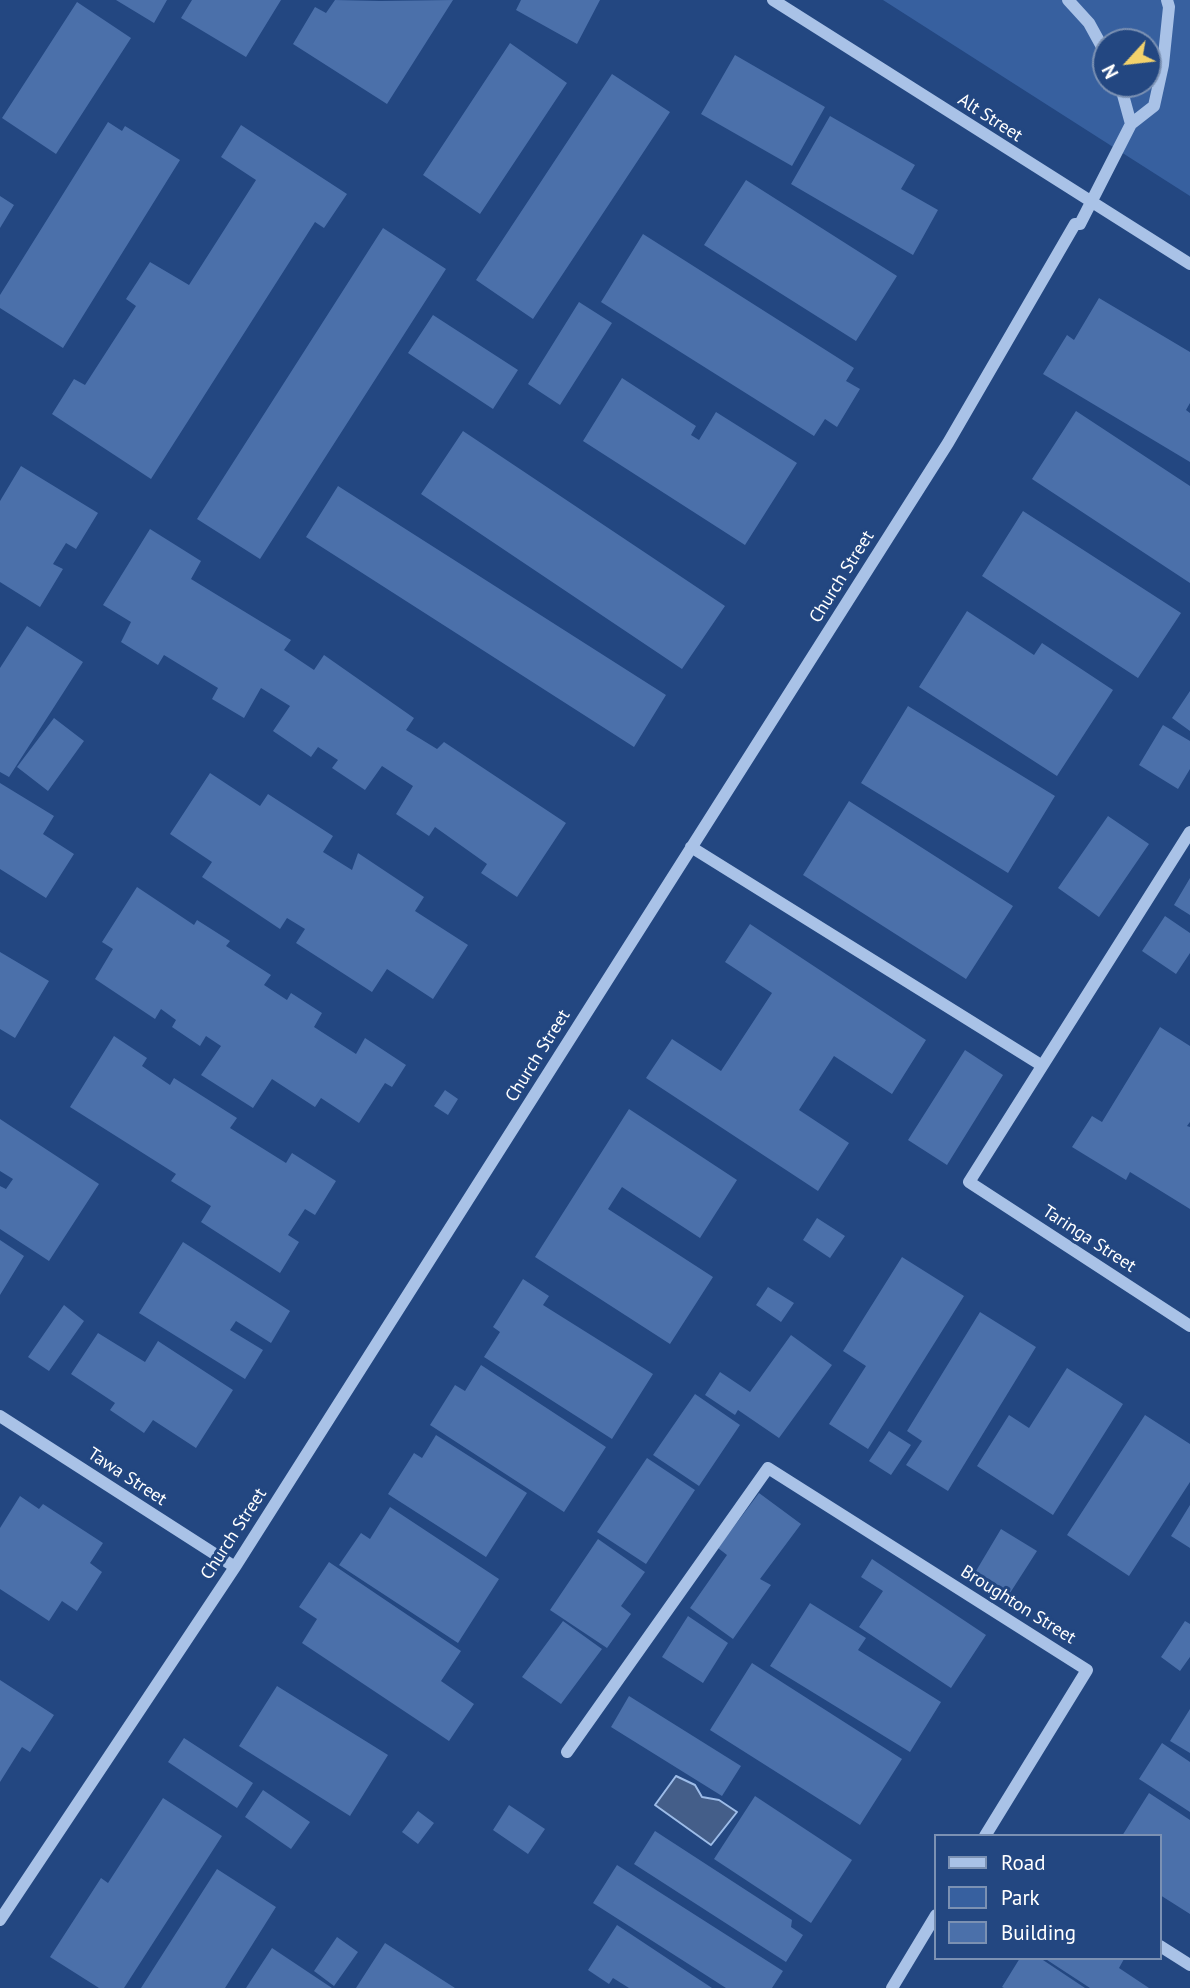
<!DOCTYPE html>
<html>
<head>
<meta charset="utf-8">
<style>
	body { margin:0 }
	#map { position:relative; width:1190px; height:1988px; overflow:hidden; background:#234781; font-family:"PT Sans",sans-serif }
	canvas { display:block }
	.legend { position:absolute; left:934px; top:1834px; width:228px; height:126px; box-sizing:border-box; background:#234781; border:2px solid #7b91b3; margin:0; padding:9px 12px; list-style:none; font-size:21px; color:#fff }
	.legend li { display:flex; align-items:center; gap:14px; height:35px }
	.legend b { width:35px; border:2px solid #7b91b3 }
	.north { position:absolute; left:1092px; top:28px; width:70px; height:70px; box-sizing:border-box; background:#234781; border:2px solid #7b91b3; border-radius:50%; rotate:243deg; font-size:19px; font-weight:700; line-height:28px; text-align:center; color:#fff }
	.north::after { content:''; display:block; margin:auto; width:24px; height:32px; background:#f3d26c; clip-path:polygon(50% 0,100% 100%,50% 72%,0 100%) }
</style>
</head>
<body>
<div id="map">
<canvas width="1190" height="1988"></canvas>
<ul class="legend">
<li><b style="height:9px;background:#a9c2e7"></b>Road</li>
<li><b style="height:19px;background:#37609f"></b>Park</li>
<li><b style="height:19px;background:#4b70aa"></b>Building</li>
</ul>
<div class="north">N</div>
</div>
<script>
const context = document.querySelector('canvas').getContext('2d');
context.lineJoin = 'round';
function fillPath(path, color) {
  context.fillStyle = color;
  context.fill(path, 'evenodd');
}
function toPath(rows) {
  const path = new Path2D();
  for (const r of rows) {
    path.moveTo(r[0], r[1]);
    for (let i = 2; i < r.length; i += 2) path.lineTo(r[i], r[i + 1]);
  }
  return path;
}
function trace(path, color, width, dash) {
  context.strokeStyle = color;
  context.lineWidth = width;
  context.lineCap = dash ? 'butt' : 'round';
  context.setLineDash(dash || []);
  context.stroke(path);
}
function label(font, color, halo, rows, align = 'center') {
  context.font = font + ' "PT Sans",sans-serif';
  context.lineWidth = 6;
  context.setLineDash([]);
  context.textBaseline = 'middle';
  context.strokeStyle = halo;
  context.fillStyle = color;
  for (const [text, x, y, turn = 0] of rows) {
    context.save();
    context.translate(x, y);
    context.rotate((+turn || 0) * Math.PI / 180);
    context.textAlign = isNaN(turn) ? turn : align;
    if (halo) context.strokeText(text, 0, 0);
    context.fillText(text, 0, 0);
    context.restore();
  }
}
fillPath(toPath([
	[883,0,1190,0,1190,196,1099,138],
	[1106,42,1148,42,1148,84,1106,84]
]), '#37609f');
const water = toPath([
	[676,1776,695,1785,702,1797,719,1800,737,1812,711,1845,655,1805,676,1776]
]);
fillPath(water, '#445e89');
trace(water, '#9dbce8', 2);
fillPath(toPath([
	[116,0,167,0,154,23],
	[192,0,281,0,246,57,181,18],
	[335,0,380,1,453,0,387,104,293,44,315,7,326,13],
	[521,0,600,0,577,44,516,10],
	[77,2,131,38,56,154,2,118],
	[510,43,567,83,480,214,423,175],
	[735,55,825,107,792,166,701,114],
	[612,74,670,112,533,319,476,280],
	[830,116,915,165,901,189,938,210,913,255,791,184],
	[108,122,122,131,125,126,180,160,63,348,0,308,0,295],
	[241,125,347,194,324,228,315,222,151,479,52,414,74,379,85,385,136,306,126,299,150,262,189,285,256,180,221,157],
	[746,180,897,276,856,341,704,245],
	[0,196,14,205,0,228],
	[383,228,446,269,260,559,197,519],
	[643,234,854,368,846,381,860,389,837,427,825,419,814,436,601,302],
	[1099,298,1190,352,1190,403,1186,410,1190,413,1190,462,1043,374,1067,335,1074,340],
	[579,302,612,323,560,405,528,384],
	[433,315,518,370,493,409,408,353],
	[622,378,696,426,691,435,699,440,716,412,797,463,745,545,583,441],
	[1076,411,1190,486,1190,583,1032,479],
	[463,431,725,606,682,669,421,494],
	[21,466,98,513,76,549,66,543,53,564,63,569,40,607,0,582,0,501],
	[338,486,666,695,634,747,306,537],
	[1023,511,1181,613,1138,678,982,576],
	[150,529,201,561,191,579,291,640,284,650,314,670,324,655,414,718,406,730,437,749,444,742,566,823,517,897,481,873,487,864,435,827,429,836,396,814,413,786,382,766,365,790,332,768,338,760,318,747,311,757,273,731,290,706,261,688,244,718,212,699,218,688,164,655,158,665,121,642,131,622,103,605],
	[967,611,1034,655,1042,643,1113,690,1057,776,919,687],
	[27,626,83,662,9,777,0,772,0,668],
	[1190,691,1190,731,1172,718],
	[908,706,1055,796,1008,873,861,783],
	[54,718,84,741,48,791,17,767],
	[1163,725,1190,741,1190,769,1178,789,1139,765],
	[210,773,260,806,268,794,333,836,323,852,352,870,358,853,424,897,415,911,468,945,433,999,387,969,372,992,296,943,305,929,287,918,280,929,202,877,212,862,170,834],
	[0,783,54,816,43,834,74,854,46,898,0,869],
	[849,801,1013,906,966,979,803,875],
	[1108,816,1149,844,1099,917,1058,888],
	[1190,878,1190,915,1174,905],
	[137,887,194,925,197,920,230,941,226,946,271,975,264,985,287,1000,291,993,322,1013,314,1027,356,1054,365,1038,406,1065,392,1087,385,1083,359,1123,321,1098,315,1107,272,1079,253,1108,201,1075,221,1046,206,1036,200,1046,172,1027,176,1020,161,1009,155,1019,95,979,113,949,102,942],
	[1165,916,1190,933,1190,953,1176,974,1142,951],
	[750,924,926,1040,892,1094,834,1056,799,1110,849,1143,818,1191,646,1078,672,1039,721,1071,772,993,725,962],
	[0,952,49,981,15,1038,0,1029],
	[1160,1027,1190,1046,1190,1122,1187,1126,1190,1127,1190,1209,1130,1172,1126,1180,1072,1147,1092,1116,1102,1122],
	[114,1036,147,1058,142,1066,170,1085,174,1078,237,1118,230,1128,286,1163,292,1153,336,1181,315,1215,305,1209,288,1235,299,1242,280,1273,201,1222,211,1206,171,1181,176,1174,70,1107],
	[965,1050,1003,1075,947,1165,908,1140],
	[445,1090,458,1099,448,1115,434,1106],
	[629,1109,737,1180,700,1238,622,1187,608,1209,713,1277,670,1344,535,1257],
	[0,1119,99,1184,49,1261,0,1229,0,1186,6,1189,13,1179,0,1171],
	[817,1218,845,1236,830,1258,803,1240],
	[0,1240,24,1256,0,1295],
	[183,1242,290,1311,271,1343,236,1321,230,1330,263,1350,245,1379,139,1313],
	[902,1257,964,1296,868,1449,829,1424,866,1366,843,1351],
	[523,1279,549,1296,543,1305,653,1374,612,1439,484,1357,500,1332,493,1327],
	[768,1287,794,1303,781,1322,756,1305],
	[64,1305,84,1321,49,1371,28,1357],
	[980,1312,1036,1347,948,1491,906,1465,922,1441,907,1431],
	[98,1333,145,1362,158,1341,233,1390,196,1448,153,1420,144,1433,110,1410,115,1403,71,1374],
	[791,1335,832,1365,779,1438,738,1410,735,1415,705,1395,720,1372,750,1392],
	[481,1365,606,1447,564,1512,430,1425,455,1385,465,1391],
	[1067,1368,1123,1404,1053,1515,977,1466,1009,1415,1029,1428],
	[695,1394,740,1425,699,1486,653,1455],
	[1145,1415,1190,1444,1190,1482,1129,1576,1067,1535],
	[889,1431,911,1445,891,1475,869,1461],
	[436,1435,527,1493,486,1557,388,1494,414,1453,422,1458],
	[647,1458,695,1490,646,1564,597,1532],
	[759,1493,801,1524,760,1579,771,1585,733,1639,690,1608,727,1555,718,1548],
	[20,1496,39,1509,43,1504,103,1543,90,1563,102,1572,77,1611,62,1601,49,1621,0,1589,0,1528],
	[1190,1505,1190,1548,1171,1536],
	[390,1507,499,1579,458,1643,339,1565,361,1533,370,1539],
	[1001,1529,1037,1551,1010,1593,976,1571],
	[598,1539,645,1572,621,1606,631,1614,607,1648,550,1610],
	[872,1559,986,1635,951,1688,859,1627,883,1591,861,1577],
	[329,1562,461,1651,441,1681,474,1704,449,1741,302,1643,317,1619,299,1607],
	[810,1603,866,1638,858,1650,941,1702,910,1752,770,1666],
	[688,1616,728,1643,703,1683,662,1657],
	[563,1621,602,1649,561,1704,522,1677],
	[1185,1621,1190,1624,1190,1657,1180,1671,1161,1657],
	[752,1663,902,1759,860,1825,710,1730],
	[0,1680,54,1715,30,1752,22,1747,0,1782],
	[277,1686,388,1755,350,1816,239,1746],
	[629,1696,741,1766,722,1796,611,1727],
	[1190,1709,1190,1753,1170,1741],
	[184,1738,253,1783,237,1808,168,1762],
	[1162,1743,1190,1762,1190,1812,1139,1779],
	[263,1790,310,1822,291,1849,245,1817],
	[1149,1793,1190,1820,1190,1914,1160,1895,1160,1836,1122,1836],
	[755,1796,852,1860,811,1923,714,1859],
	[163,1798,222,1836,124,1988,99,1988,50,1957,101,1878,108,1883],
	[509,1805,545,1829,528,1854,493,1830],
	[418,1811,434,1823,418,1844,402,1832],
	[655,1831,792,1920,791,1927,803,1935,786,1962,634,1864],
	[617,1865,783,1971,772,1988,726,1988,593,1903],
	[217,1869,276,1907,225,1988,141,1988],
	[617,1925,712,1988,629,1988,613,1978,609,1984,588,1970],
	[337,1937,358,1952,334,1986,314,1971],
	[385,1943,455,1988,356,1988],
	[272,1948,332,1988,246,1988],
	[1020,1958,1040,1958,1085,1988,1004,1988,1002,1987],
	[1044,1958,1122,1958,1124,1959,1119,1968,1149,1988,1090,1988]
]), '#4b70aa');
trace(toPath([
	[773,0,1190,264],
	[1068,0,1089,23,1106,54],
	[1131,124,1154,106,1163,65,1169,7,1167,0],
	[1190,832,969,1182,1190,1326],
	[691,847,1041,1065],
	[0,1416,235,1567],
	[567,1752,768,1468,1087,1670,985,1836],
	[0,1920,235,1567,948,443,1075,224,1080,224,1131,124,1120,84],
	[1160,1946,1190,1965],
	[892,1988,936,1915]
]), '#a9c2e7', 12);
label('18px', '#fff', '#234781', [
	["Alt Street",990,118,33],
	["Church Street",842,577,-58],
	["Church Street",538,1056,-58],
	["Taringa Street",1089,1239,33],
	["Tawa Street",127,1477,33],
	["Church Street",234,1534,-57],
	["Broughton Street",1018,1605,32]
]);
</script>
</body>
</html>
